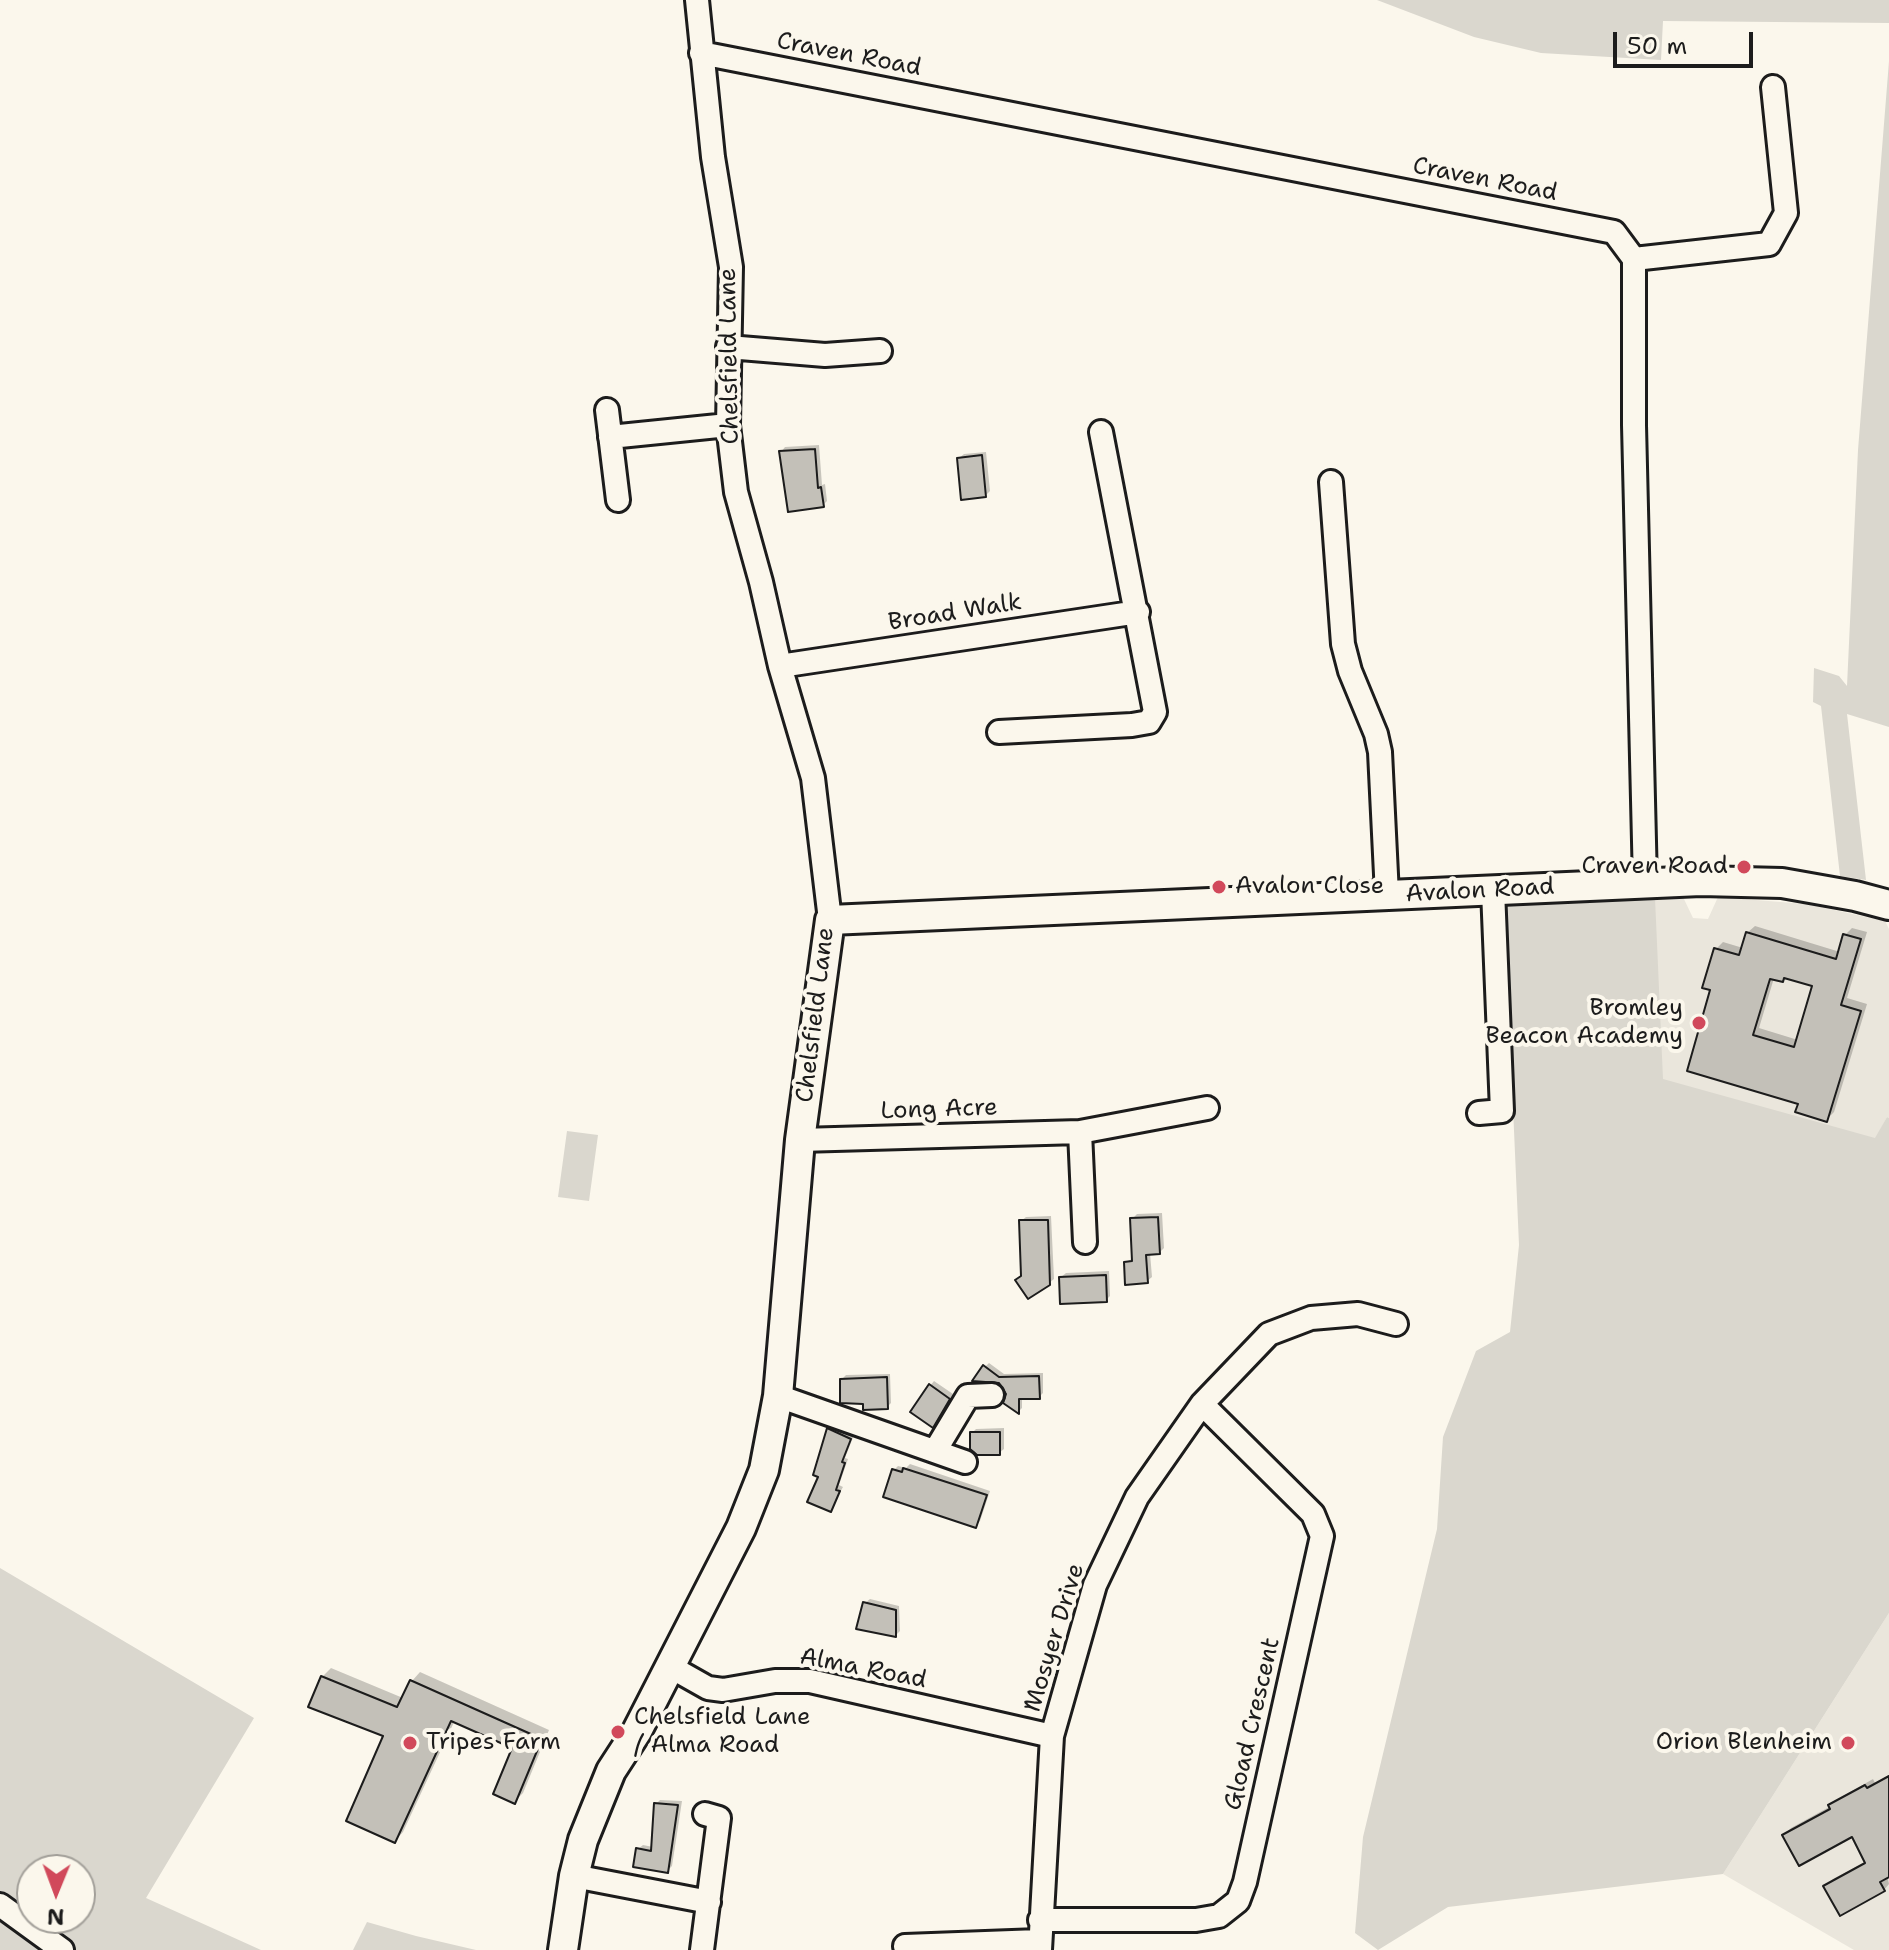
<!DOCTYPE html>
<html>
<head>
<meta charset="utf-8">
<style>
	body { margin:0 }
	#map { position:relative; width:1889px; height:1950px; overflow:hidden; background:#fbf7ec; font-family:"Shantell Sans",sans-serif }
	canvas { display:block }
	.north { position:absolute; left:16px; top:1854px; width:80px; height:80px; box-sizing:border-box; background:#fbf7ec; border:2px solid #a29f99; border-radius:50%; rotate:181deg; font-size:22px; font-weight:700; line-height:32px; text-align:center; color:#1c1c1c }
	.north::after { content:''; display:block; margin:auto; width:28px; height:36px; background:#d1495b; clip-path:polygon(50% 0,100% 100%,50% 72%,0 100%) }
	.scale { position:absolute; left:1613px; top:32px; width:140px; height:36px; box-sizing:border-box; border:4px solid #1c1c1c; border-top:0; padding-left:10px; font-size:24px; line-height:28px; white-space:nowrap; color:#1c1c1c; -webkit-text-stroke:6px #fbf7ec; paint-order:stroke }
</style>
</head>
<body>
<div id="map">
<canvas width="1889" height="1950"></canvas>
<div class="north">N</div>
<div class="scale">50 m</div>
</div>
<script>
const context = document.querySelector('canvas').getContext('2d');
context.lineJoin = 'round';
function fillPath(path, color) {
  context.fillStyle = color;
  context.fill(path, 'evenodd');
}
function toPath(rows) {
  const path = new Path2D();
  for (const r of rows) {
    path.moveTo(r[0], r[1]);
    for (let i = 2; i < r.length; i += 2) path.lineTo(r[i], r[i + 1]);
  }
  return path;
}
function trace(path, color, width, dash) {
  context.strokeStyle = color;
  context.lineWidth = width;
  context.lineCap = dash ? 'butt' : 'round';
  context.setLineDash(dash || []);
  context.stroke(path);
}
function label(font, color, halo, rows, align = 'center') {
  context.font = font + ' "Shantell Sans",sans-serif';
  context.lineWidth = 8;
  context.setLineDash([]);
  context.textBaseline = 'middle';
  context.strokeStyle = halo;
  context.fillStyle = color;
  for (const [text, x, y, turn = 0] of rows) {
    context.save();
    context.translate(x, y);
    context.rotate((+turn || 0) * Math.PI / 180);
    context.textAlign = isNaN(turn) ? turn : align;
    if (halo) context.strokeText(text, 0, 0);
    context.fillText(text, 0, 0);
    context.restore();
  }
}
fillPath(toPath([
	[1683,897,1693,918,1708,919,1718,897,1806,904,1885,921,1889,929,1889,1118,1887,1117,1846,1196,1827,1265,1504,902],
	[1889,1613,1889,1950,1854,1950,1723,1874]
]), '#eae6dc');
fillPath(toPath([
	[1377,0,1889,0,1889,23,1663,21,1661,60,1541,53,1474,37],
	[1889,61,1889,727,1847,714,1866,880,1840,876,1821,706,1813,702,1814,668,1839,676,1847,686,1858,450],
	[1655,898,1663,1079,1875,1138,1887,1117,1889,1118,1889,1613,1723,1874,1448,1907,1378,1950,1355,1933,1363,1837,1437,1529,1443,1437,1476,1351,1510,1332,1519,1245,1504,901],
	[567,1131,598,1135,589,1201,558,1197],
	[0,1568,254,1718,146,1898,261,1950,0,1950],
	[32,1870,80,1870,80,1918,32,1918],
	[367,1922,416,1936,476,1950,353,1950]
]), '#dad7ce');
fillPath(toPath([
	[819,445,822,485,825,484,827,501,823,505,781,452,785,447],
	[986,452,990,491,985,496,959,458,964,454],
	[1755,926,1840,952,1845,935,1852,928,1867,932,1847,998,1867,1004,1834,1112,1827,1119,1800,1102,1713,989,1716,949,1723,942,1743,948,1747,933],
	[1786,976,1815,985,1798,1040,1759,1028,1774,978,1782,980],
	[1162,1213,1164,1248,1160,1252,1150,1253,1152,1277,1147,1281,1126,1262,1134,1258,1132,1219,1137,1214],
	[1051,1216,1054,1279,1049,1283,1023,1275,1021,1221,1026,1217],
	[1109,1271,1110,1296,1106,1300,1061,1277,1066,1273],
	[989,1363,1004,1374,1043,1373,1043,1393,1039,1397,1022,1397,1022,1408,1019,1411,1008,1393,985,1367],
	[890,1374,891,1403,887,1407,865,1402,842,1379,846,1375],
	[934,1381,953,1394,937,1421,930,1386],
	[833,1425,854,1435,845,1458,848,1459,839,1485,843,1487,831,1509,821,1476,829,1429],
	[1004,1428,1004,1449,999,1453,972,1433,976,1429],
	[910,1464,990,1491,980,1521,976,1525,894,1470,898,1466,906,1468],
	[870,1599,899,1606,900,1631,896,1635,865,1603],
	[331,1668,403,1698,412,1681,420,1672,549,1730,523,1793,515,1801,515,1747,455,1720,403,1832,395,1841,386,1735,322,1677],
	[1889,1775,1889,1874,1887,1875,1889,1884,1884,1890,1826,1886,1833,1879,1867,1861,1852,1834,1784,1835,1791,1828,1831,1806,1838,1799,1873,1779,1875,1783],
	[660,1800,682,1801,672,1866,668,1870,638,1849,643,1845,653,1847,656,1804]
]), '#0003');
const building = toPath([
	[815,449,818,488,821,487,824,507,788,512,779,451,815,449],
	[982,455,986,497,961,500,957,458,982,455],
	[1746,932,1836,959,1843,934,1861,939,1841,1005,1861,1011,1827,1122,1795,1112,1798,1104,1687,1071,1710,990,1702,988,1714,948,1739,955,1746,932],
	[1784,978,1812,986,1794,1047,1753,1035,1770,979,1783,982,1784,978],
	[1158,1217,1160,1254,1146,1255,1148,1283,1125,1285,1124,1262,1132,1261,1130,1218,1158,1217],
	[1019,1220,1048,1220,1050,1285,1028,1299,1015,1280,1021,1276,1019,1220],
	[1106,1275,1107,1302,1060,1304,1059,1277,1106,1275],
	[983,1365,999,1377,1039,1376,1040,1399,1019,1399,1019,1414,1003,1403,1006,1394,999,1383,972,1381,983,1365],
	[887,1377,888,1409,863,1410,863,1404,840,1403,840,1379,887,1377],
	[929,1384,950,1399,933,1428,910,1412,929,1384],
	[827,1428,851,1439,842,1462,845,1463,836,1490,840,1491,831,1512,807,1502,818,1477,813,1475,827,1428],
	[970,1432,1000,1432,1000,1455,977,1455,970,1449,970,1432],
	[903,1468,987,1495,976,1528,883,1497,892,1469,902,1472,903,1468],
	[863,1602,896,1610,896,1637,856,1629,863,1602],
	[321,1676,397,1707,410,1680,542,1739,515,1804,493,1794,512,1748,451,1721,395,1843,346,1821,383,1736,308,1707,321,1676],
	[1889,1776,1889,1877,1880,1882,1885,1891,1840,1916,1823,1886,1865,1863,1852,1837,1799,1866,1782,1835,1830,1809,1828,1805,1865,1785,1867,1788,1889,1776],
	[654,1803,678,1805,668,1873,633,1867,636,1848,651,1851,654,1803]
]);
fillPath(building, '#c3c0b8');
trace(building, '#1c1c1c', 2);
const minor = toPath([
	[697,0,713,157,731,267,728,425,736,492,761,582,780,666,813,778,830,920],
	[701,53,1614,232,1634,259,1634,425,1645,883],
	[1634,259,1769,244,1786,213,1773,87],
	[728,347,825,355,880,351],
	[607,410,618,500],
	[610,437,728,425],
	[1331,482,1343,644,1350,671,1376,734,1380,752,1387,895],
	[780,666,1138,612],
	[999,732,1132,725,1149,722,1155,712,1101,432],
	[1479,1113,1502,1111,1493,890],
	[1080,1132,1085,1242],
	[800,1140,1080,1132,1207,1108],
	[778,1396,965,1462],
	[935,1451,968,1396,992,1395],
	[669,1666,708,1688,723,1690,775,1681,810,1681,1052,1736],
	[574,1876,709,1902],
	[0,1905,62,1950],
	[1040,1920,1196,1920,1219,1916,1238,1901,1245,1882,1322,1536,1313,1514,1202,1404],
	[905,1946,1039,1941],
	[702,1950,719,1818,705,1814],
	[1040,1950,1052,1736,1095,1585,1137,1497,1202,1404,1269,1334,1311,1318,1358,1314,1396,1324]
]);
const tertiary = toPath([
	[563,1950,574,1876,583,1840,611,1771,637,1731,741,1528,764,1470,778,1396,800,1140,830,920,1701,881,1782,883,1855,896,1889,905]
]);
trace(minor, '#1c1c1c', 28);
trace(tertiary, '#1c1c1c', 34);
trace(minor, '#fbf7ec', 22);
trace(tertiary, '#fbf7ec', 28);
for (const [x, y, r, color] of [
	[1744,867,8,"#d1495b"],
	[1219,887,8,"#d1495b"],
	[1699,1023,8,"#d1495b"],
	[618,1732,8,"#d1495b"],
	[410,1743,8,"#d1495b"],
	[1848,1743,8,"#d1495b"]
]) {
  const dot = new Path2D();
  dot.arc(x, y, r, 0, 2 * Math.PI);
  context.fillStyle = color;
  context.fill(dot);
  trace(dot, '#fbf7ec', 3);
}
label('24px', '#1c1c1c', '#fbf7ec', [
	["Craven Road",849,55,11],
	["Craven Road",1485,180,11],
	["Chelsfield Lane",730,356,-91],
	["Broad Walk",955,613,-9],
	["Avalon Road",1480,891,-3],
	["Chelsfield Lane",816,1015,-83],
	["Long Acre",939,1110,-2],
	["Mosyer Drive",1055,1638,-73],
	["Alma Road",863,1669,11],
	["Gload Crescent",1253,1724,-77]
]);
label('24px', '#1c1c1c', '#fbf7ec', [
	["Craven Road",1728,867],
	["Avalon Close",1235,887,"left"],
	["Bromley",1683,1009],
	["Beacon Academy",1683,1037],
	["Chelsfield Lane",634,1718,"left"],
	["/ Alma Road",634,1746,"left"],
	["Tripes Farm",426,1743,"left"],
	["Orion Blenheim",1832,1743]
], 'right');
</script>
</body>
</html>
